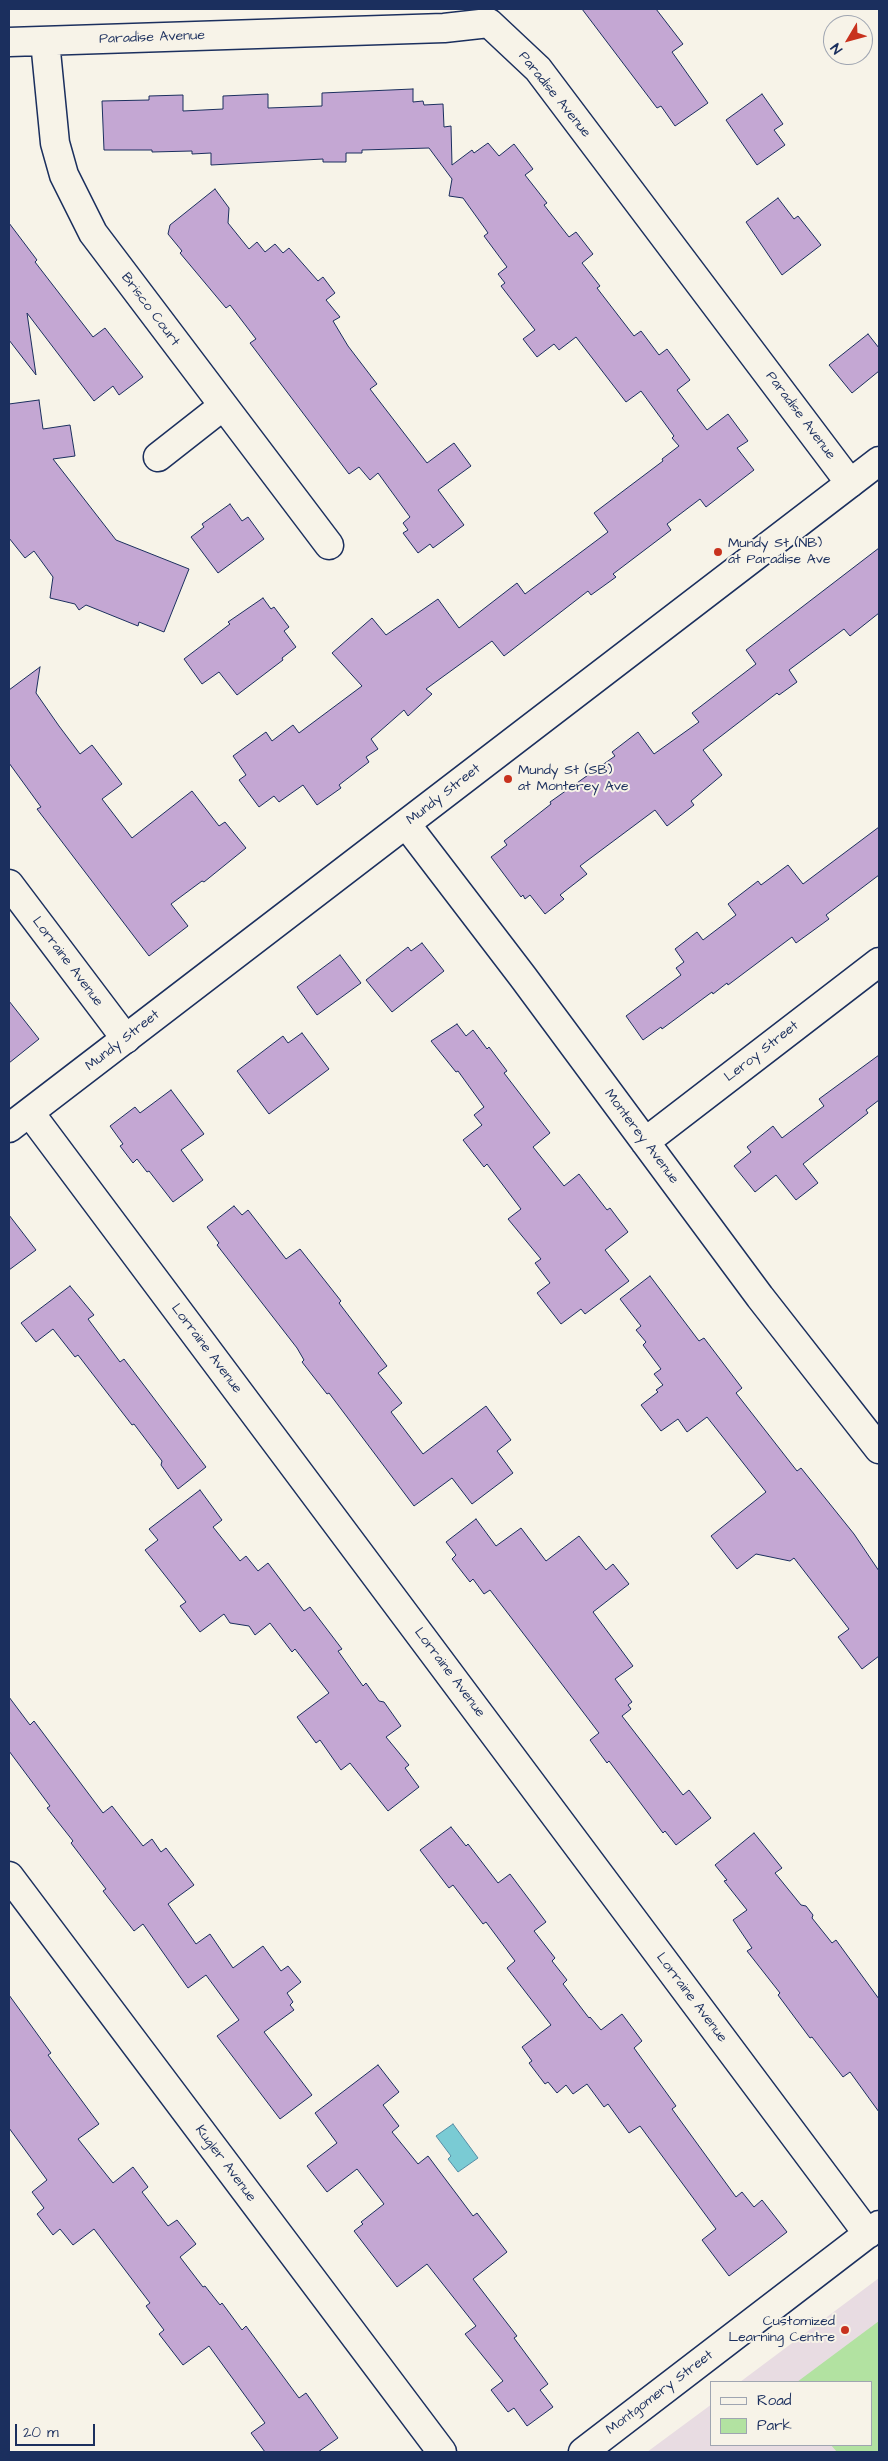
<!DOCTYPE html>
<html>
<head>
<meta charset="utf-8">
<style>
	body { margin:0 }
	#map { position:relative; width:888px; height:2461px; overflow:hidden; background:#f7f3e8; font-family:"Architects Daughter",sans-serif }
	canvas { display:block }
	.frame { position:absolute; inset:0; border:10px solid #1b2f5e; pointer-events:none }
	.legend { position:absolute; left:710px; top:2381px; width:162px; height:65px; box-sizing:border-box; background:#f7f3e8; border:1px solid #9fa5b1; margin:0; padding:6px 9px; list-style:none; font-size:15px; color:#1b2f5e }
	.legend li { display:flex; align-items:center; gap:10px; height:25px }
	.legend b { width:25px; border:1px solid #9fa5b1 }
	.north { position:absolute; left:823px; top:15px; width:50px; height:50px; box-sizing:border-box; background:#f7f3e8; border:1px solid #9fa5b1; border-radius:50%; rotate:233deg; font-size:14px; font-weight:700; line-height:20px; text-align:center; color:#1b2f5e }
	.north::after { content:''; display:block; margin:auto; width:18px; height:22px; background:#c8321e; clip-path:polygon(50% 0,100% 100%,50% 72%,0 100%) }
	.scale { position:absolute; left:15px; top:2424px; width:80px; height:22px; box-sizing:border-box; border:2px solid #1b2f5e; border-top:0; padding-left:6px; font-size:15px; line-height:18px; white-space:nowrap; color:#1b2f5e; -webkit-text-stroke:4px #f7f3e8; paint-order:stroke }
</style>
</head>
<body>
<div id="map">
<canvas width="888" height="2461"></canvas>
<div class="frame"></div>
<ul class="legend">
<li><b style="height:6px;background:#f7f3e8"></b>Road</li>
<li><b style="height:14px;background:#b2e2a1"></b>Park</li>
</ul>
<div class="north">N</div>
<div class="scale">20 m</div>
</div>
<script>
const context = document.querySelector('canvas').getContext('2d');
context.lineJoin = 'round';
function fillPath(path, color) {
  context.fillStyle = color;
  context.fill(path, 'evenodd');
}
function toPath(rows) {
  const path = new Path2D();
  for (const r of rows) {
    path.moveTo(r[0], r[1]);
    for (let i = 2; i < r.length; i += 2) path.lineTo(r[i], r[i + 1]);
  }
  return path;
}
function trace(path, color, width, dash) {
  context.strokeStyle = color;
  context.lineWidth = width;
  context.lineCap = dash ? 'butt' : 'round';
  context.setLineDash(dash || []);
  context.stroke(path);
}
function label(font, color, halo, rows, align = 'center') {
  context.font = font + ' "Architects Daughter",sans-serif';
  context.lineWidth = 4;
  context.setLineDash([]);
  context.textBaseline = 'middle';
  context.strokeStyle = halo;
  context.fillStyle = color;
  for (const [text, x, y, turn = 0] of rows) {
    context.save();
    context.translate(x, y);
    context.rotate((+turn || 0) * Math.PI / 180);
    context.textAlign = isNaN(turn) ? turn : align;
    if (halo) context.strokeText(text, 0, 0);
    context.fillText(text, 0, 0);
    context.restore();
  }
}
fillPath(toPath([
	[879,2278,879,2452,647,2452,712,2404,712,2445,872,2445,872,2382,740,2382]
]), '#e8dce2');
fillPath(toPath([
	[879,2321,879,2452,837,2452,831,2445,872,2445,872,2382,797,2382]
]), '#b2e2a1');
const water = toPath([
	[453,2124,478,2158,458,2172,448,2159,451,2156,436,2136,453,2124]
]);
fillPath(water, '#7acbd4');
trace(water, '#548da5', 1);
const building = toPath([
	[582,9,656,9,683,44,672,52,708,103,675,126,661,106,657,108,582,9],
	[413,89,413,102,423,101,424,105,443,104,444,127,451,126,452,165,472,150,474,153,488,143,499,156,514,144,533,169,525,175,547,203,544,205,569,237,576,232,593,254,582,263,600,286,597,288,634,336,641,331,659,355,667,349,690,380,677,390,707,430,728,414,748,441,737,448,754,470,706,507,700,499,667,524,671,530,613,574,616,577,591,595,588,591,504,656,492,641,426,689,432,694,408,716,404,710,371,739,378,749,366,757,369,762,339,785,341,788,317,805,303,785,279,802,274,796,259,807,239,780,246,775,233,756,266,732,272,741,293,725,299,733,362,686,332,653,372,618,386,635,438,599,459,628,517,583,525,594,608,532,594,513,663,461,662,459,679,446,672,438,674,436,641,391,626,402,576,337,559,350,554,344,537,357,523,339,535,330,501,286,505,283,498,274,507,267,484,236,488,233,486,230,463,198,449,196,452,179,429,148,362,150,362,153,346,153,346,162,323,162,323,159,211,165,211,153,192,154,192,151,152,152,152,150,104,150,102,101,149,100,149,96,183,95,183,111,223,109,223,96,268,94,268,108,322,106,322,93,413,89],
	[762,94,783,124,774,130,785,145,757,165,726,120,762,94],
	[215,189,229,208,228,223,249,249,257,242,265,252,275,244,283,253,289,248,318,281,323,277,335,293,326,300,340,317,333,321,348,346,377,384,370,389,427,463,454,443,471,466,438,490,464,525,433,548,430,544,418,553,403,533,408,530,403,523,410,517,378,473,370,480,359,467,349,474,250,343,256,339,230,305,226,308,180,253,182,251,168,234,170,225,215,189],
	[778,198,794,219,798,216,821,245,782,275,746,222,778,198],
	[9,223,37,260,35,262,93,337,105,328,143,377,119,395,113,386,94,401,27,313,36,375,9,340,9,223],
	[868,334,879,348,879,371,852,393,829,365,868,334],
	[39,400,43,429,70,425,75,456,53,459,116,540,189,569,164,632,139,622,138,626,86,605,79,610,75,604,50,598,53,577,34,551,25,558,9,538,9,404,39,400],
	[230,504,242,521,248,517,264,539,218,573,191,537,204,527,202,524,230,504],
	[879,548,879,613,850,636,844,629,789,670,797,682,779,695,777,693,703,750,722,775,691,801,694,805,667,826,655,810,580,866,587,874,560,895,564,899,545,914,530,895,525,899,523,895,521,897,491,857,507,845,504,841,551,804,550,802,615,756,612,752,638,732,654,754,699,722,692,713,756,664,746,650,879,548],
	[263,598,271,609,274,607,289,627,284,631,296,647,282,658,283,660,237,695,219,672,202,684,184,659,230,624,228,622,263,598],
	[40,667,36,693,59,726,80,754,92,745,122,784,102,799,132,838,192,791,219,826,225,822,246,848,204,882,202,881,171,904,188,926,149,956,37,809,41,807,9,763,9,690,40,667],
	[879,827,879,875,826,915,829,919,796,943,792,937,728,985,727,983,713,994,712,992,662,1029,661,1027,643,1040,626,1016,681,975,676,968,684,962,675,949,697,932,703,940,736,915,728,904,758,881,761,885,788,865,803,884,879,827],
	[422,943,444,971,392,1012,366,980,408,947,411,951,422,943],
	[340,955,361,983,317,1015,297,987,340,955],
	[9,1001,39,1039,9,1063,9,1001],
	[457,1024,466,1036,473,1030,487,1049,489,1047,507,1071,504,1073,550,1133,533,1147,564,1186,579,1174,607,1210,610,1208,628,1232,605,1250,629,1281,585,1314,581,1309,561,1324,537,1293,550,1283,535,1263,541,1259,508,1219,521,1209,487,1164,484,1167,463,1140,482,1125,474,1115,484,1107,458,1071,456,1072,431,1041,457,1024],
	[302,1033,329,1069,269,1114,237,1071,283,1036,288,1043,302,1033],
	[879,1055,879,1100,866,1110,868,1113,803,1164,818,1183,796,1200,776,1175,755,1192,734,1166,751,1152,747,1147,773,1126,782,1138,824,1106,819,1099,879,1055],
	[171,1090,204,1134,181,1150,203,1180,173,1202,149,1171,147,1172,137,1159,133,1163,120,1146,123,1144,110,1126,135,1107,140,1113,171,1090],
	[234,1206,242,1215,248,1210,286,1259,300,1249,341,1301,339,1303,387,1366,378,1373,402,1403,391,1412,423,1454,486,1406,511,1440,497,1451,513,1473,472,1504,452,1478,414,1506,329,1393,327,1394,302,1362,304,1360,297,1348,217,1245,219,1243,207,1227,234,1206],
	[9,1215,36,1250,9,1270,9,1215],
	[650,1276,699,1341,704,1338,742,1388,736,1393,797,1471,801,1468,854,1534,879,1571,879,1656,862,1669,838,1637,849,1629,794,1558,790,1561,756,1554,737,1569,711,1536,766,1492,707,1417,687,1432,678,1419,661,1431,641,1405,658,1392,656,1390,663,1385,654,1374,661,1369,643,1345,646,1342,636,1330,641,1326,620,1299,650,1276],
	[70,1286,94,1315,88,1319,120,1362,124,1359,206,1467,178,1489,161,1465,162,1461,134,1424,132,1425,78,1355,75,1357,53,1329,36,1342,21,1323,70,1286],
	[200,1490,222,1520,213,1527,240,1561,246,1556,258,1571,268,1563,304,1611,310,1607,342,1649,338,1651,363,1686,366,1683,379,1701,384,1702,401,1726,386,1737,409,1765,405,1768,419,1787,388,1811,350,1763,341,1770,320,1740,316,1743,297,1717,329,1693,295,1649,292,1652,270,1623,255,1635,249,1626,230,1623,224,1614,200,1632,180,1606,186,1602,145,1550,158,1540,149,1529,200,1490],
	[476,1519,496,1546,521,1528,546,1561,579,1536,606,1570,613,1564,629,1584,593,1612,633,1666,615,1679,632,1702,628,1705,631,1709,622,1716,683,1795,689,1790,711,1818,676,1845,665,1831,663,1833,609,1761,607,1763,590,1740,599,1733,539,1654,490,1590,484,1594,473,1579,470,1582,452,1559,456,1555,446,1542,476,1519],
	[9,1697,30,1725,34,1721,103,1813,112,1806,143,1846,152,1839,161,1852,166,1848,194,1885,168,1904,196,1944,210,1934,233,1968,263,1946,281,1971,288,1966,301,1982,287,1993,293,2002,290,2005,294,2010,264,2032,312,2095,280,2119,217,2036,239,2020,206,1975,188,1988,143,1924,134,1931,103,1891,106,1889,71,1843,73,1841,47,1808,50,1806,9,1751,9,1697],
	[451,1827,466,1846,468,1844,498,1883,510,1874,546,1922,534,1931,555,1958,552,1961,567,1980,563,1984,589,2018,590,2017,601,2030,622,2014,642,2041,634,2048,676,2106,672,2109,736,2197,742,2192,754,2207,762,2200,787,2232,729,2276,702,2240,716,2229,640,2126,629,2133,608,2104,604,2107,587,2084,573,2094,566,2085,557,2093,548,2082,545,2084,529,2063,532,2061,522,2047,551,2025,507,1968,515,1961,486,1922,483,1924,453,1885,449,1888,420,1850,451,1827],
	[754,1833,782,1868,775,1873,801,1905,806,1906,813,1915,812,1918,832,1943,836,1940,879,1999,879,2112,850,2072,843,2077,812,2037,810,2038,778,1995,780,1993,747,1951,752,1948,733,1920,747,1910,724,1881,727,1880,715,1865,754,1833],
	[9,1995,51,2053,48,2055,99,2124,78,2139,113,2183,133,2167,148,2187,142,2192,168,2226,177,2220,196,2244,180,2257,203,2287,205,2286,220,2305,222,2303,242,2330,246,2326,299,2398,306,2393,338,2438,318,2452,265,2452,251,2433,265,2423,209,2346,183,2365,159,2334,164,2330,146,2306,150,2303,94,2229,73,2245,60,2229,53,2235,37,2214,44,2208,32,2192,47,2180,9,2128,9,1995],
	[378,2065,399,2092,383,2105,399,2126,392,2132,418,2164,428,2156,473,2216,477,2213,507,2252,473,2279,517,2336,514,2338,548,2384,540,2390,553,2407,527,2426,514,2408,508,2412,491,2390,503,2381,465,2334,476,2326,427,2264,397,2287,354,2231,363,2224,361,2222,384,2204,357,2169,327,2192,307,2166,337,2143,315,2113,378,2065]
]);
fillPath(building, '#c4a7d3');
trace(building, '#1b2f5e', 1);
const street = toPath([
	[45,41,55,143,64,175,93,233,329,545],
	[9,42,444,28,489,23,538,69,850,483],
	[158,457,223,406],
	[406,824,523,977,760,1297,879,1449],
	[9,884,126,1039],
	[30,1113,868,2234],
	[645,1142,879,962],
	[9,1876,442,2452],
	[583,2452,879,2225]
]);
const secondary = toPath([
	[9,1128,879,461]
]);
trace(street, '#1b2f5e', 31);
trace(secondary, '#1b2f5e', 31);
trace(street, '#f7f3e8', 28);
trace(secondary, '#f7f3e8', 28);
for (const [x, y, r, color] of [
	[718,552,5,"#c8321e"],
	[508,779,5,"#c8321e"],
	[845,2330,5,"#c8321e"]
]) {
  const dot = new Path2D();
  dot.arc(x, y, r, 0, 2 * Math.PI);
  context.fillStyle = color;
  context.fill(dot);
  trace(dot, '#f7f3e8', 2);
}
label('14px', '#1b2f5e', '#f7f3e8', [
	["Paradise Avenue",152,38,-2],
	["Paradise Avenue",554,95,51],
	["Brisco Court",150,310,53],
	["Paradise Avenue",800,416,53],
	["Mundy Street",444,795,-38],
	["Lorraine Avenue",67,962,53],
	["Mundy Street",123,1041,-38],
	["Leroy Street",762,1052,-38],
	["Monterey Avenue",641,1137,53],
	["Lorraine Avenue",206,1349,53],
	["Lorraine Avenue",449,1673,53],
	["Lorraine Avenue",691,1998,53],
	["Kugler Avenue",225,2164,53],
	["Montgomery Street",660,2393,-37]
]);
label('14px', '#1b2f5e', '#f7f3e8', [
	["Mundy St (NB)",728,544],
	["at Paradise Ave",728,560],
	["Mundy St (SB)",518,771],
	["at Monterey Ave",518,787],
	["Customized",835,2322,"right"],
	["Learning Centre",835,2338,"right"]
], 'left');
</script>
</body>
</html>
